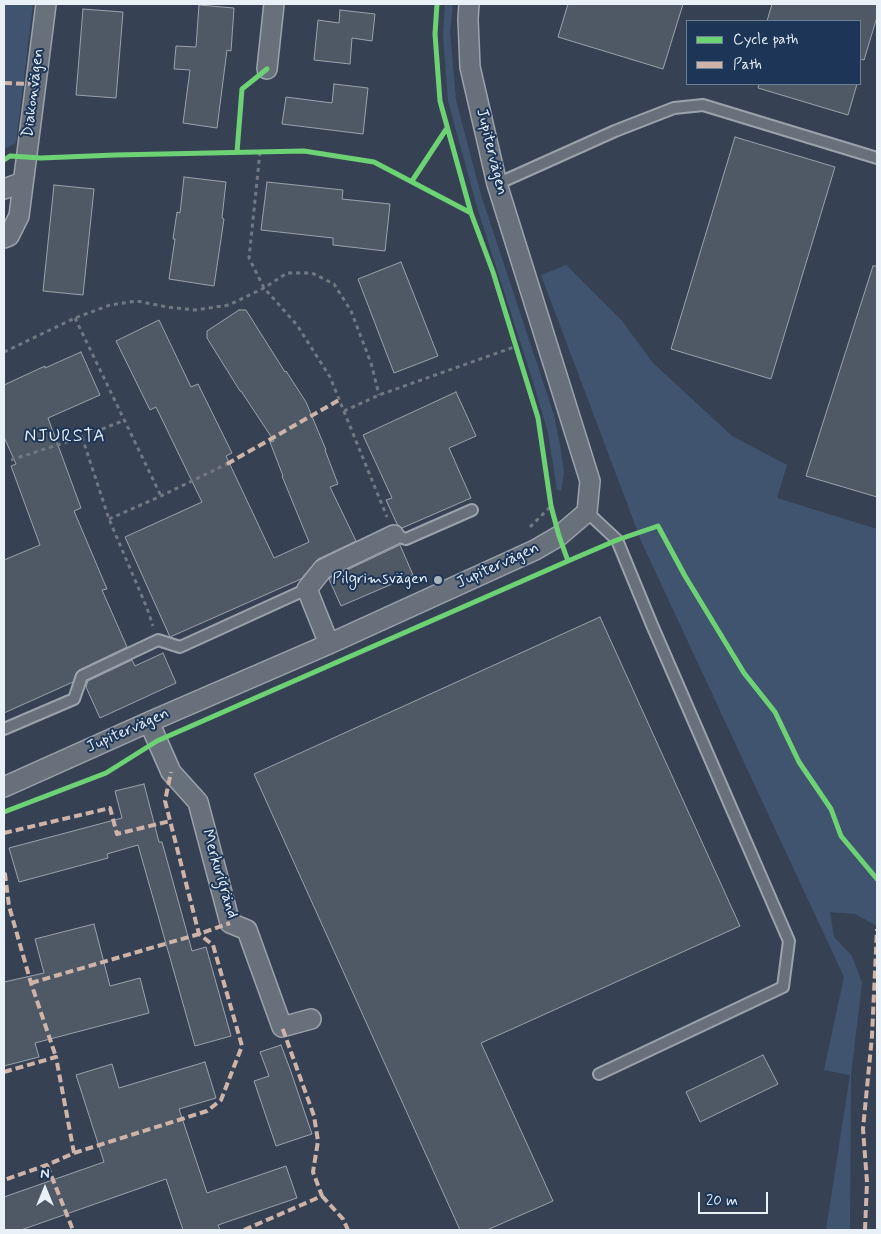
<!DOCTYPE html>
<html>
<head>
<meta charset="utf-8">
<style>
	body { margin:0 }
	#map { position:relative; width:881px; height:1234px; overflow:hidden; background:#364254; font-family:Mynerve,sans-serif }
	canvas { display:block }
	.frame { position:absolute; inset:0; border:5px solid #e8f1f8; pointer-events:none }
	.legend { position:absolute; left:686px; top:20px; width:175px; height:65px; box-sizing:border-box; background:#1d3557; border:1px solid #6e8097; margin:0; padding:6px 9px; list-style:none; font-size:15px; color:#e8f1f8 }
	.legend li { display:flex; align-items:center; gap:10px; height:25px }
	.legend b { width:25px; border:1px solid #6e8097 }
	.north { position:absolute; left:20px; top:1164px; width:50px; height:50px; -webkit-text-stroke:4px #1d3557; paint-order:stroke; rotate:0deg; font-size:14px; font-weight:700; line-height:20px; text-align:center; color:#e8f1f8 }
	.north::after { content:''; display:block; margin:auto; width:18px; height:22px; background:#e8f1f8; clip-path:polygon(50% 0,100% 100%,50% 72%,0 100%) }
	.scale { position:absolute; left:698px; top:1192px; width:70px; height:22px; box-sizing:border-box; border:2px solid #e8f1f8; border-top:0; padding-left:6px; font-size:15px; line-height:18px; white-space:nowrap; color:#e8f1f8; -webkit-text-stroke:4px #1d3557; paint-order:stroke }
</style>
</head>
<body>
<div id="map">
<canvas width="881" height="1234"></canvas>
<div class="frame"></div>
<ul class="legend">
<li><b style="height:6px;background:#6cd273"></b>Cycle path</li>
<li><b style="height:6px;background:#ceb3a9"></b>Path</li>
</ul>
<div class="north">N</div>
<div class="scale">20 m</div>
</div>
<script>
const context = document.querySelector('canvas').getContext('2d');
context.lineJoin = 'round';
function fillPath(path, color) {
  context.fillStyle = color;
  context.fill(path, 'evenodd');
}
function toPath(rows) {
  const path = new Path2D();
  for (const r of rows) {
    path.moveTo(r[0], r[1]);
    for (let i = 2; i < r.length; i += 2) path.lineTo(r[i], r[i + 1]);
  }
  return path;
}
function trace(path, color, width, dash) {
  context.strokeStyle = color;
  context.lineWidth = width;
  context.lineCap = dash ? 'butt' : 'round';
  context.setLineDash(dash || []);
  context.stroke(path);
}
function label(font, color, halo, rows, align = 'center') {
  context.font = font + ' Mynerve,sans-serif';
  context.lineWidth = 4;
  context.setLineDash([]);
  context.textBaseline = 'middle';
  context.strokeStyle = halo;
  context.fillStyle = color;
  for (const [text, x, y, turn = 0] of rows) {
    context.save();
    context.translate(x, y);
    context.rotate((+turn || 0) * Math.PI / 180);
    context.textAlign = isNaN(turn) ? turn : align;
    if (halo) context.strokeText(text, 0, 0);
    context.fillText(text, 0, 0);
    context.restore();
  }
}
fillPath(toPath([
	[4,4,33,4,16,143,4,149],
	[445,4,453,4,450,32,456,100,481,195,554,415,560,445,564,473,561,491,557,490,548,433,534,385,477,207,448,101,443,35],
	[566,265,622,321,653,363,732,436,787,465,777,498,877,529,877,926,855,914,830,912,834,937,852,956,862,983,851,1075,850,1230,826,1230,850,1075,824,1070,844,977,642,543,541,275]
]), '#405470');
const building = toPath([
	[568,4,683,4,663,69,558,37,568,4],
	[772,4,877,4,877,17,864,60,860,59,860,21,767,21,772,4],
	[199,5,234,8,231,51,227,50,217,128,183,123,190,70,174,69,176,46,196,47,199,5],
	[83,9,123,12,116,98,76,95,83,9],
	[340,10,375,14,372,41,352,38,350,64,314,60,318,20,339,23,340,10],
	[334,84,368,88,363,134,282,124,286,97,332,103,334,84],
	[759,84,857,84,848,115,758,88,759,84],
	[735,137,835,167,771,379,671,349,735,137],
	[184,177,226,182,222,218,224,219,214,286,169,279,175,239,173,239,177,212,180,213,184,177],
	[267,182,343,190,342,199,390,204,385,251,333,245,333,238,261,230,267,182],
	[54,185,94,189,83,295,43,291,54,185],
	[401,262,438,356,394,373,358,279,401,262],
	[873,266,877,266,877,497,806,476,873,266],
	[239,310,246,310,285,372,286,371,306,402,326,450,325,450,338,484,330,487,356,541,318,559,301,579,170,637,125,537,202,502,156,407,150,410,116,341,159,320,191,387,198,384,232,453,226,456,274,558,309,542,282,476,283,476,270,442,274,441,241,391,240,391,207,338,207,331,239,310],
	[81,352,100,395,48,418,81,508,74,511,107,589,102,590,127,647,79,670,76,673,73,682,4,713,4,560,40,545,11,466,16,464,4,437,4,385,45,366,45,368,81,352],
	[456,392,476,436,449,448,471,498,402,528,397,524,386,500,392,498,363,435,456,392],
	[400,545,413,575,341,606,329,579,330,578,400,545],
	[600,617,740,926,481,1043,553,1201,487,1230,460,1230,254,774,600,617],
	[163,653,176,683,100,718,86,687,88,681,132,660,135,666,163,653],
	[144,784,159,842,162,842,192,951,206,947,231,1036,195,1046,138,845,107,854,108,858,19,882,9,848,122,818,115,791,144,784],
	[94,924,110,986,140,978,149,1013,35,1043,39,1057,4,1066,4,982,44,973,35,939,94,924],
	[281,1045,290,1069,312,1134,276,1146,254,1081,269,1076,260,1052,281,1045],
	[763,1055,778,1084,700,1122,686,1092,763,1055],
	[205,1062,216,1098,179,1109,207,1193,286,1166,297,1198,218,1225,220,1230,183,1230,166,1179,21,1230,4,1230,4,1197,104,1162,76,1075,112,1064,119,1088,205,1062]
]);
fillPath(building, '#4f5966');
trace(building, '#9ba2ab', 1);
const lane = toPath([
	[497,184,615,131,674,108,703,105,877,158],
	[587,512,617,540,652,625,789,941,783,987,599,1074],
	[394,535,406,539,472,510],
	[4,729,74,699,82,676,158,640,180,647,307,589]
]);
const street = toPath([
	[267,69,274,4],
	[4,189,23,182],
	[4,238,9,236,19,216,46,4],
	[329,644,307,589,323,569,394,535],
	[149,722,171,772,198,802,230,923,247,930,282,1027,311,1019],
	[4,787,149,722,329,644,535,550,559,536,587,512,590,481,497,184,470,67,468,19,469,4]
]);
trace(lane, '#9ba2ab', 14);
trace(street, '#9ba2ab', 22);
trace(toPath([
	[260,152,249,258,264,288,297,325,330,377,387,517],
	[75,318,161,496],
	[4,352,75,318,110,305,137,301,167,307,195,310,229,305,264,288,287,273,312,273,334,284,351,311,371,363,379,395],
	[344,411,379,395,517,346],
	[82,437,109,519,147,608,153,626],
	[11,460,82,437,125,420],
	[109,519,161,496,227,464],
	[530,527,551,506]
]), '#717882', 3, [4, 4]);
trace(lane, '#68717b', 10);
trace(street, '#68717b', 19);
trace(toPath([
	[4,83,35,84],
	[227,464,339,400],
	[4,833,110,808,117,834,170,821],
	[4,874,5,874,9,906,31,983,56,1057],
	[31,983,199,934,230,923],
	[4,1072,56,1057,74,1153,47,1165,4,1180],
	[74,1153,207,1111,221,1100,242,1046,213,945,199,934,165,801,171,772],
	[47,1165,73,1230],
	[322,1196,343,1219,348,1230],
	[244,1230,322,1196,313,1172,318,1141,314,1116,282,1027],
	[865,1230,867,1182,863,1129,872,1036,877,929]
]), '#ceb3a9', 4, [8, 4]);
trace(toPath([
	[237,152,242,89,267,69],
	[4,160,10,156,41,158,115,155,304,151,374,162,471,213],
	[412,181,447,128],
	[568,561,617,540,658,526,685,576,744,673,775,712,799,762,831,809,841,836,877,879],
	[4,812,106,773,157,741,568,561,559,536,551,506,538,418,493,272,471,213,440,101,435,34,437,4]
]), '#6cd273', 5);
for (const [x, y, r, color] of [
	[438,580,5,"#aab4bf"]
]) {
  const dot = new Path2D();
  dot.arc(x, y, r, 0, 2 * Math.PI);
  context.fillStyle = color;
  context.fill(dot);
  trace(dot, '#1d3557', 2);
}
label('16px', '#e8f1f8', '#1d3557', [
	["Diakonvägen",34,93,-83],
	["Jupitervägen",491,152,76],
	["Jupitervägen",498,566,-25],
	["Jupitervägen",128,731,-24],
	["Merkurigränd",219,874,73]
]);
label('16px', '#e8f1f8', '#1d3557', [
	["Pilgrimsvägen",428,580]
], 'right');
context.letterSpacing = '1px';
label('18px', '#e8f1f8', '#1d3557', [
	["NJURSTA",65,437]
]);
context.letterSpacing = '0px';
</script>
</body>
</html>
